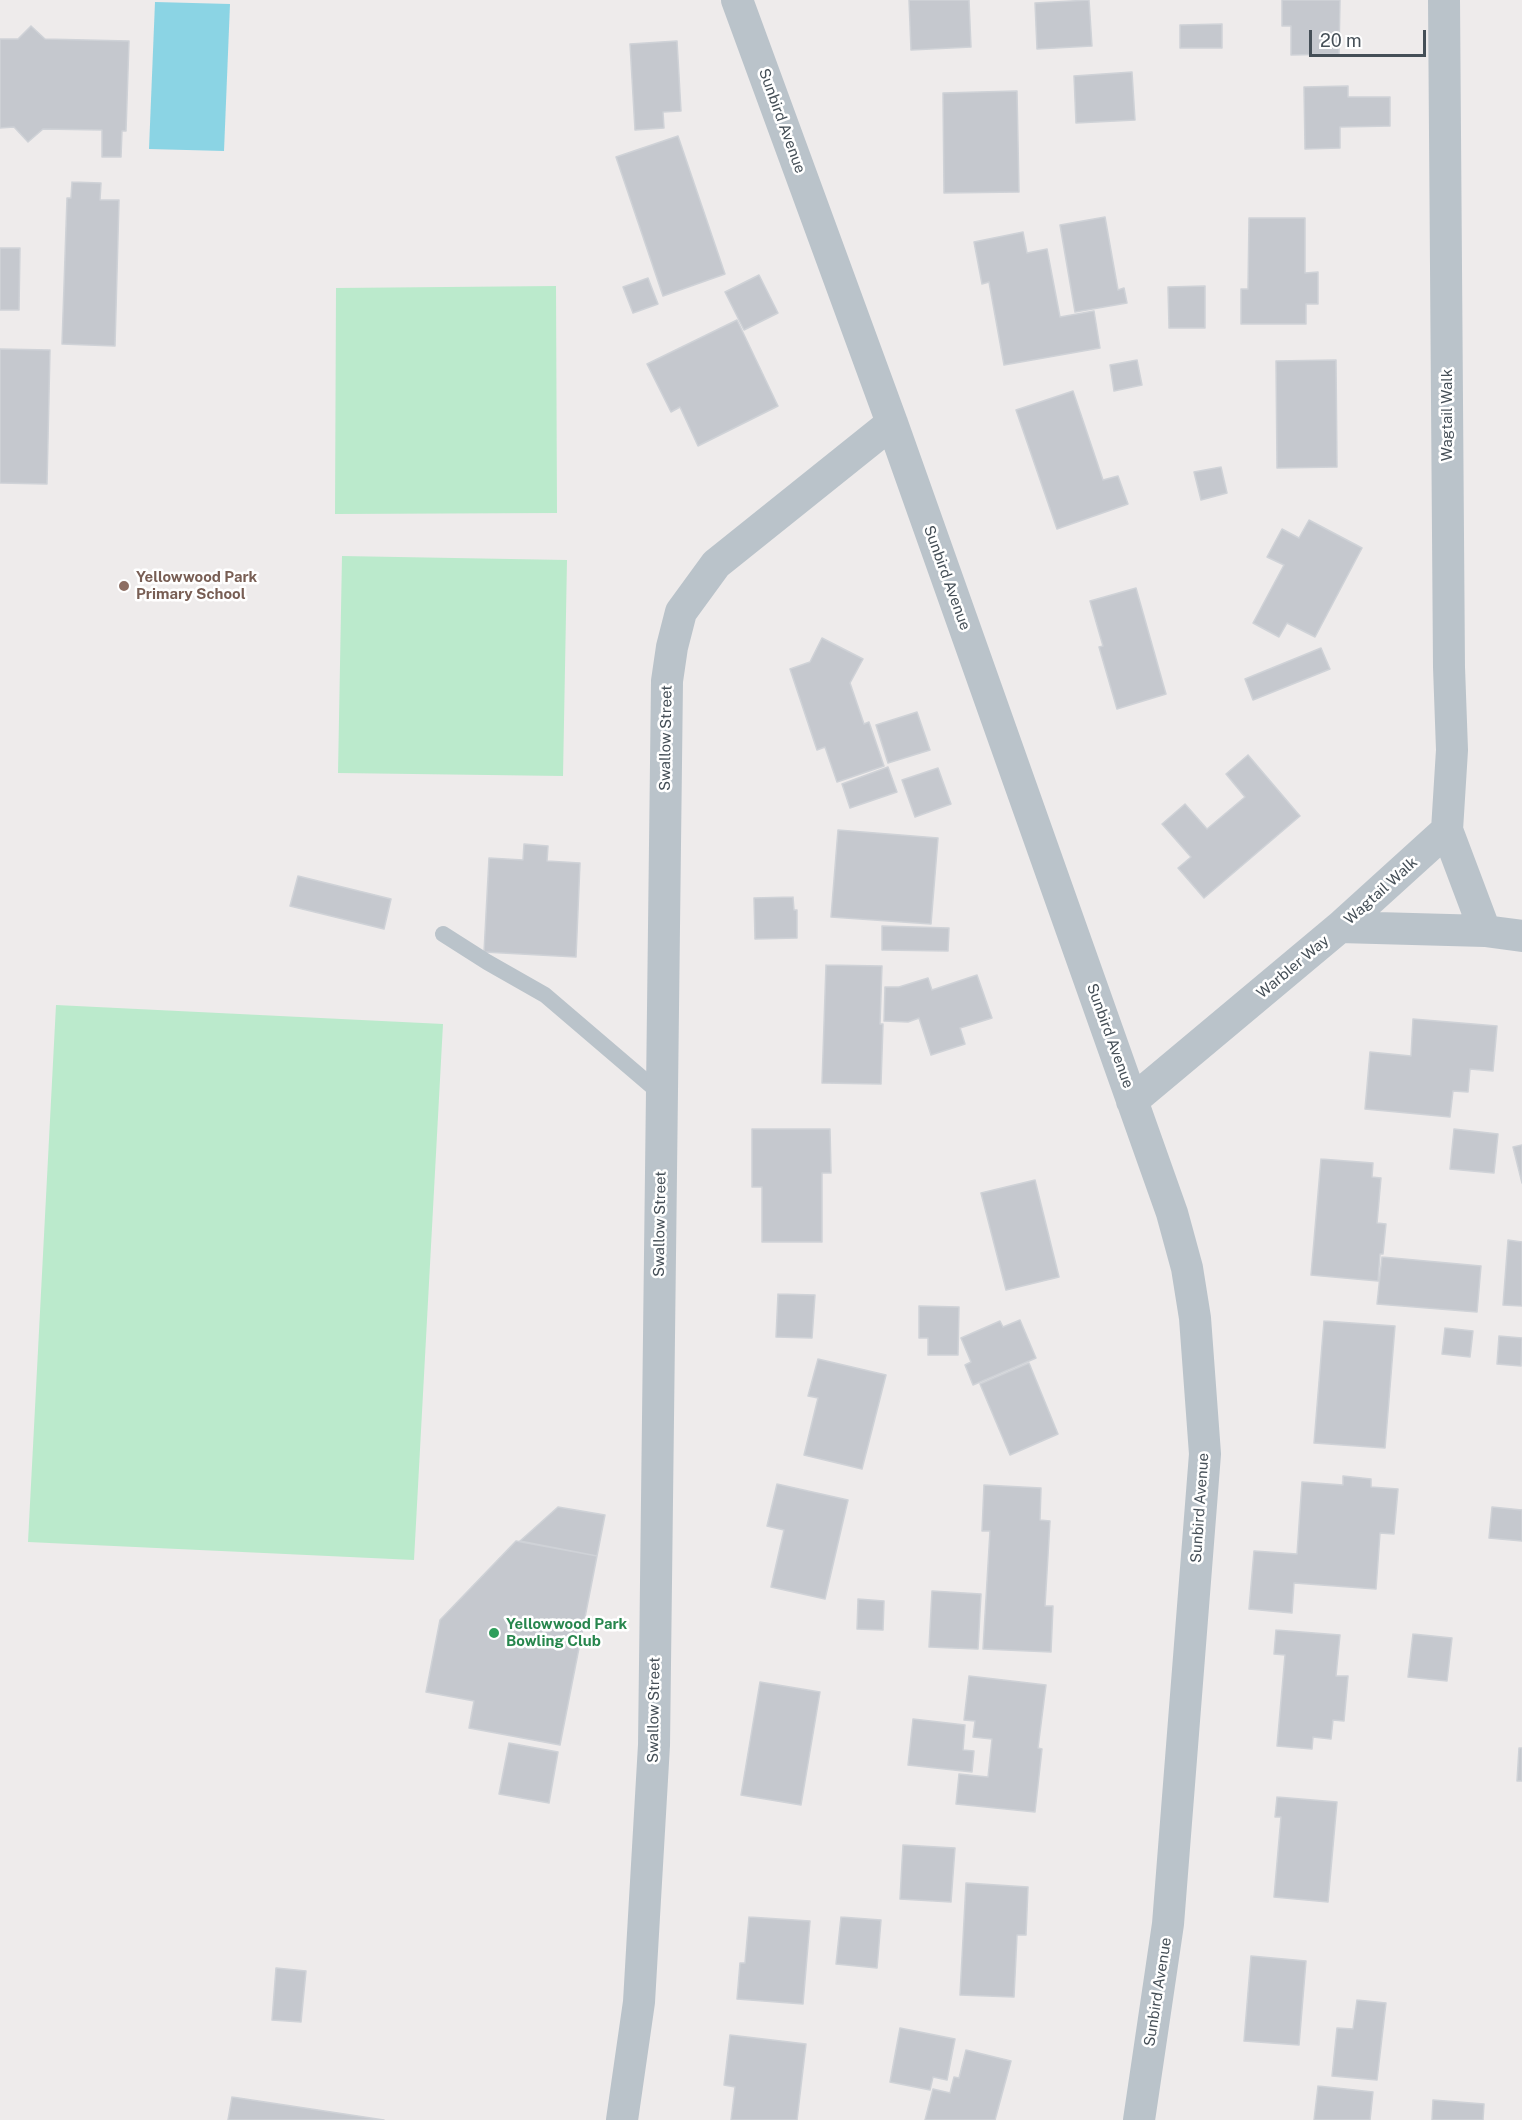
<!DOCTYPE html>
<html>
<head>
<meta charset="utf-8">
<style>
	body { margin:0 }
	#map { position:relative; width:1522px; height:2120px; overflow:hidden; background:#eeebeb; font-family:"Public Sans",sans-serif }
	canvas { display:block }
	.scale { position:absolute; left:1309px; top:30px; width:117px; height:27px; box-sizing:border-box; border:3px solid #454f57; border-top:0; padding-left:8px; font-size:18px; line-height:21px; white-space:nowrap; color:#454f57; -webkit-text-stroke:4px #fff; paint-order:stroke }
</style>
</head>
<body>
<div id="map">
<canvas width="1522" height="2120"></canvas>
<div class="scale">20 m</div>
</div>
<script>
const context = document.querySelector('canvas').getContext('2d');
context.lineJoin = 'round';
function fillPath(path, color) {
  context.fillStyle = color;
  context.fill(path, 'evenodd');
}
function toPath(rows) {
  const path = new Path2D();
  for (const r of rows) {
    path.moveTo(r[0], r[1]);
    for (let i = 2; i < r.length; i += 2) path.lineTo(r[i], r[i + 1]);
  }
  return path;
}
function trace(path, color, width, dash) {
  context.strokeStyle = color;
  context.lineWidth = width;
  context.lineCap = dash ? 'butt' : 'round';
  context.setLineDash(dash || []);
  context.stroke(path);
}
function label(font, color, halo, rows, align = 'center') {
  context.font = font + ' "Public Sans",sans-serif';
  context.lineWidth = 5;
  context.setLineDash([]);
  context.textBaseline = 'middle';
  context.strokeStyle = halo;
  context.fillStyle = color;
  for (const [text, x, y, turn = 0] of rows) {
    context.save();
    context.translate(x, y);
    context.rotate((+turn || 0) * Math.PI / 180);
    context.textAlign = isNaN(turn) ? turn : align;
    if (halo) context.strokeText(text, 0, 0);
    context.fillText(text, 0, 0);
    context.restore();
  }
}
fillPath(toPath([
	[556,286,557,513,335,514,336,288],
	[342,556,567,560,563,776,338,773],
	[56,1005,443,1024,414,1560,28,1542]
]), '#bbeacc');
fillPath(toPath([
	[155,2,230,4,224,151,149,149]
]), '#8bd4e4');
const building = toPath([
	[909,0,969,0,971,47,911,50,909,0],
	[1089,0,1092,46,1037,49,1035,3,1089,0],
	[1282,0,1340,0,1339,54,1291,55,1291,26,1282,26,1282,0],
	[1222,24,1222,48,1180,48,1180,25,1222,24],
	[31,26,45,39,129,41,126,131,122,131,121,157,102,157,102,130,43,129,28,142,14,127,0,128,0,39,18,39,31,26],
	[677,41,681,111,663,112,664,128,635,130,630,44,677,41],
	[1132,72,1135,120,1076,123,1074,76,1132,72],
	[1348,86,1348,97,1390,97,1390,126,1340,127,1340,148,1305,149,1304,87,1348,86],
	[1017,91,1019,192,944,193,943,93,1017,91],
	[678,136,725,274,663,296,616,157,678,136],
	[72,182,101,183,100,200,119,200,115,346,62,344,67,198,71,198,72,182],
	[1105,217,1118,290,1124,288,1127,303,1075,312,1060,225,1105,217],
	[1249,218,1305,218,1305,273,1318,272,1318,304,1306,304,1306,324,1241,324,1241,289,1248,289,1249,218],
	[1023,232,1027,253,1047,249,1060,317,1094,311,1100,348,1004,365,989,282,982,284,974,242,1023,232],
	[0,248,20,248,19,310,0,310,0,248],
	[759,275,778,313,744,330,725,292,759,275],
	[648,278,658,304,633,313,623,287,648,278],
	[1205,286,1205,328,1169,328,1168,287,1205,286],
	[737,320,778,406,698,446,680,407,671,412,647,364,737,320],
	[0,349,50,350,47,484,0,483,0,349],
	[1137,360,1142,385,1114,391,1110,365,1137,360],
	[1336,360,1337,467,1277,468,1276,361,1336,360],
	[1073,391,1103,480,1118,476,1128,504,1057,529,1016,410,1073,391],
	[1221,467,1227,493,1201,500,1194,472,1221,467],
	[1309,520,1362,548,1315,637,1287,623,1279,637,1253,623,1284,565,1267,557,1282,529,1299,538,1309,520],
	[1136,588,1166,694,1117,709,1099,647,1103,646,1090,601,1136,588],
	[822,638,863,659,850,683,864,724,869,722,884,766,837,782,825,747,817,750,790,669,810,662,822,638],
	[1321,648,1330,669,1253,700,1245,679,1321,648],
	[917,712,930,750,888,763,876,725,917,712],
	[1248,755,1300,816,1204,898,1178,868,1191,857,1162,824,1185,804,1207,829,1245,797,1226,774,1248,755],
	[888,767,897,792,850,808,842,784,888,767],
	[938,768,951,804,915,817,902,780,938,768],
	[838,830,938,838,931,924,831,917,838,830],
	[524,844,548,846,547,861,580,863,576,957,484,952,489,858,523,860,524,844],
	[298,876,391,899,384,929,290,906,298,876],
	[793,897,794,910,797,910,797,938,755,939,754,898,793,897],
	[882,926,949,928,948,951,882,950,882,926],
	[826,965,882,966,880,1024,883,1024,881,1084,822,1083,826,965],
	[977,975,992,1018,960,1028,965,1044,931,1055,919,1018,908,1022,884,1021,885,987,899,987,928,978,932,990,977,975],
	[1413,1019,1497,1026,1493,1071,1470,1069,1468,1092,1453,1091,1450,1117,1365,1109,1370,1052,1411,1056,1413,1019],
	[752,1129,830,1129,831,1173,822,1173,822,1242,762,1242,762,1187,752,1187,752,1129],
	[1454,1129,1498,1134,1494,1173,1450,1169,1454,1129],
	[1522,1145,1522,1183,1513,1147,1522,1145],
	[1321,1159,1373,1163,1372,1177,1381,1178,1377,1223,1386,1224,1383,1254,1380,1254,1378,1281,1311,1275,1321,1159],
	[1035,1180,1059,1277,1006,1290,981,1193,1035,1180],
	[1508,1240,1522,1242,1522,1306,1503,1305,1508,1240],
	[1382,1257,1481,1266,1477,1312,1377,1304,1382,1257],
	[778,1294,815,1295,812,1338,776,1337,778,1294],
	[919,1306,959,1307,958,1355,928,1355,928,1338,919,1338,919,1306],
	[1020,1320,1036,1358,973,1385,965,1365,971,1362,961,1338,1000,1321,1003,1327,1020,1320],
	[1324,1321,1395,1326,1385,1448,1314,1443,1324,1321],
	[1445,1328,1473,1331,1470,1357,1442,1354,1445,1328],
	[1499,1336,1522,1338,1521,1366,1497,1364,1499,1336],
	[818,1359,886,1375,862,1469,804,1455,818,1398,808,1396,818,1359],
	[1029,1363,1058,1434,1010,1455,980,1384,1029,1363],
	[1343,1476,1371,1479,1371,1487,1398,1489,1394,1534,1380,1533,1376,1589,1294,1583,1292,1613,1249,1609,1254,1551,1297,1554,1302,1482,1343,1485,1343,1476],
	[777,1484,848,1500,825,1599,771,1587,784,1530,767,1526,777,1484],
	[984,1485,1041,1488,1040,1520,1050,1521,1045,1606,1053,1606,1051,1652,983,1649,990,1531,982,1531,984,1485],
	[558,1507,605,1515,597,1556,520,1541,558,1507],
	[1492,1507,1522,1510,1522,1541,1489,1538,1492,1507],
	[516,1541,597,1556,560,1745,469,1728,474,1701,426,1692,440,1620,516,1541],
	[932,1591,981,1594,978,1649,929,1647,932,1591],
	[858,1599,884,1601,883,1630,857,1629,858,1599],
	[1276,1630,1340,1635,1336,1676,1348,1676,1344,1721,1333,1720,1331,1739,1313,1737,1312,1749,1277,1746,1285,1655,1274,1654,1276,1630],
	[1413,1634,1452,1638,1447,1681,1408,1677,1413,1634],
	[969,1676,1046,1685,1038,1748,1042,1749,1035,1812,956,1804,959,1774,988,1777,992,1739,973,1737,975,1721,964,1720,969,1676],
	[760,1682,820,1692,801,1805,741,1795,760,1682],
	[913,1719,965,1725,963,1750,974,1751,972,1772,908,1765,913,1719],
	[509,1743,558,1752,549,1803,499,1794,509,1743],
	[1519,1748,1522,1748,1522,1781,1517,1781,1519,1748],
	[1277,1797,1337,1802,1328,1902,1274,1897,1281,1817,1275,1817,1277,1797],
	[903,1845,955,1848,951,1902,900,1899,903,1845],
	[966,1883,1028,1887,1026,1935,1017,1935,1014,1997,960,1995,966,1883],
	[749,1917,810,1921,803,2004,737,1999,740,1963,745,1963,749,1917],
	[841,1917,881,1920,877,1968,836,1964,841,1917],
	[1251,1956,1306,1961,1299,2045,1244,2041,1251,1956],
	[276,1968,306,1971,301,2022,272,2020,276,1968],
	[1357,2000,1386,2003,1377,2080,1332,2076,1337,2028,1353,2029,1357,2000],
	[900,2028,955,2039,947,2080,933,2077,930,2090,890,2082,900,2028],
	[730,2035,806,2044,797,2120,731,2120,735,2087,724,2085,730,2035],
	[966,2050,1011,2061,995,2120,925,2120,933,2089,950,2093,954,2077,959,2078,966,2050],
	[1318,2086,1373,2092,1370,2120,1314,2120,1318,2086],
	[232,2097,384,2120,228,2120,232,2097],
	[1433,2100,1484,2104,1483,2120,1432,2120,1433,2100]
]);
fillPath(building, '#c5c8ce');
trace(building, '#cfd2d7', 1.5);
trace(toPath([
	[443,934,487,962,545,995,662,1095]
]), '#bac3ca', 16);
trace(toPath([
	[737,0,892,423,1172,1213,1187,1268,1195,1318,1205,1454,1168,1924,1139,2120],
	[1444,0,1449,667,1452,750,1447,830,1485,931],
	[1340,927,1447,830],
	[1132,1101,1340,927,1485,931,1522,936],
	[622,2120,639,2002,654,1745,667,681,672,647,681,612,716,564,892,423]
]), '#bac3ca', 32);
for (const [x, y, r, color] of [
	[124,586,6,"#8d6e63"],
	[494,1633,6,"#2e9e5b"]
]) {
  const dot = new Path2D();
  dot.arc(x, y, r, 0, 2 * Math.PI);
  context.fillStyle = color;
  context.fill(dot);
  trace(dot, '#fff', 2);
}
label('15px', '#454f57', '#fff', [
	["Sunbird Avenue",782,121,70],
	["Wagtail Walk",1447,415,-90],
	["Sunbird Avenue",947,578,70],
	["Swallow Street",666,738,-89],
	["Wagtail Walk",1381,891,-42],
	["Warbler Way",1293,967,-40],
	["Sunbird Avenue",1110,1036,70],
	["Swallow Street",660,1224,-89],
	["Sunbird Avenue",1200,1508,-86],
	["Swallow Street",654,1710,-89],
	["Sunbird Avenue",1158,1992,-81]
]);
label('bold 15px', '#785e54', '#fff', [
	["Yellowwood Park",136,577],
	["Primary School",136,594]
], 'left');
label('bold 15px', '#27864d', '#fff', [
	["Yellowwood Park",506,1624],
	["Bowling Club",506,1641]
], 'left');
</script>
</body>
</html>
